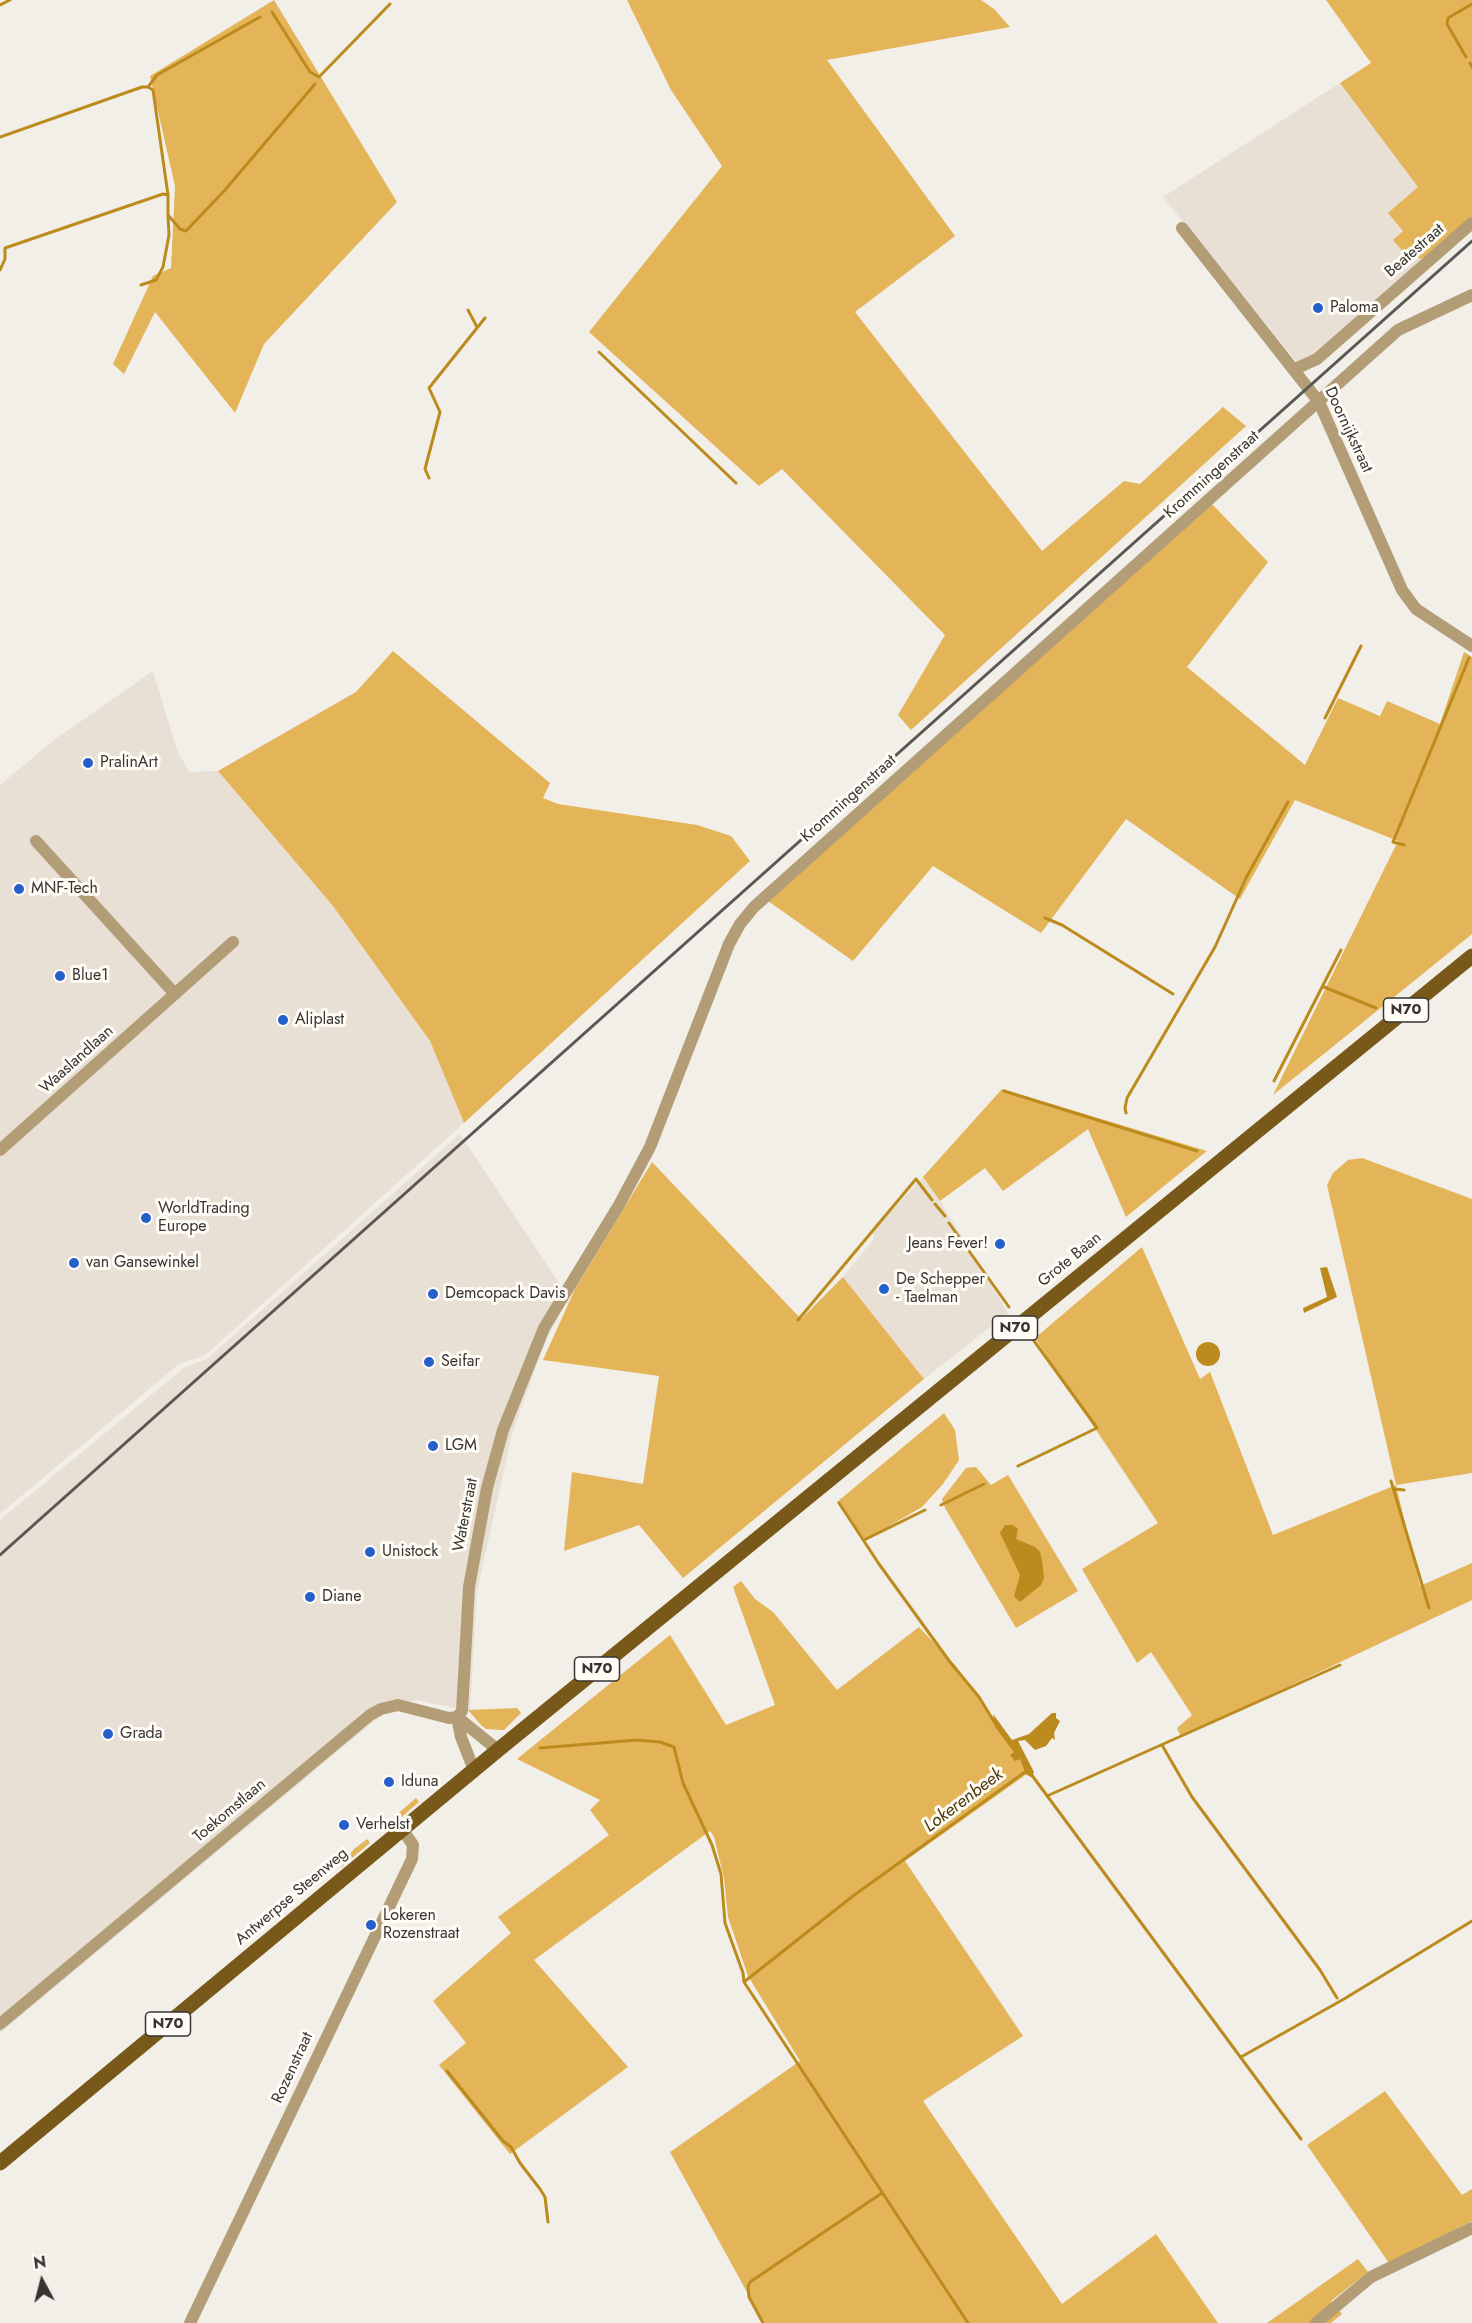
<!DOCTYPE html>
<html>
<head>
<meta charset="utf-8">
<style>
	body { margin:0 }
	#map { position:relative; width:1472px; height:2323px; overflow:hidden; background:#f2eee8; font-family:Jost,sans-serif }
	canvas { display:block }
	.north { position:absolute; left:12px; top:2251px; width:60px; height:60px; -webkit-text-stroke:4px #fffcf6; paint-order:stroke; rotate:353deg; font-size:16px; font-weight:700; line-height:24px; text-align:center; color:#373533 }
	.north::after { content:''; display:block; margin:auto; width:21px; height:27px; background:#373533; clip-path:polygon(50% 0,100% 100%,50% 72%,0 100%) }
</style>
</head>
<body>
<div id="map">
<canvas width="1472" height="2323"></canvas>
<div class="north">N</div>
</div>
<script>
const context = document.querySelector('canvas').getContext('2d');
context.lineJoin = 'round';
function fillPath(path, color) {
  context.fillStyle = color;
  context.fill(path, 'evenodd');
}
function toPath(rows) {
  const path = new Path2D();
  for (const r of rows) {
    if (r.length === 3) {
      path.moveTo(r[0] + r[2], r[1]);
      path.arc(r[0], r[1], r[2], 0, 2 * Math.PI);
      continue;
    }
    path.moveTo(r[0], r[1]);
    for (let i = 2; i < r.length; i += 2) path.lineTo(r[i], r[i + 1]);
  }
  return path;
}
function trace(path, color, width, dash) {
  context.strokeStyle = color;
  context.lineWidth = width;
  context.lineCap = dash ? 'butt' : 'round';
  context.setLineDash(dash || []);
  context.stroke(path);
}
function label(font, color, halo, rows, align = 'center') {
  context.font = font + ' Jost,sans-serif';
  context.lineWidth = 6;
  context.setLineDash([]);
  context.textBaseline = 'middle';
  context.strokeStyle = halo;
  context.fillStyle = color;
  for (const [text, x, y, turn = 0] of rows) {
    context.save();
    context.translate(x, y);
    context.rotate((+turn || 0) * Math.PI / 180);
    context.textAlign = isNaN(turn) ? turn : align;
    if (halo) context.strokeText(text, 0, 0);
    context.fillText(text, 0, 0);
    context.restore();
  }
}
fillPath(toPath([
	[1340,83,1419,187,1403,231,1393,240,1425,259,1300,366,1163,197],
	[153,671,177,750,189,772,218,771,333,906,430,1041,464,1123,212,1349,203,1356,179,1364,0,1514,0,785,54,740],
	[460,1134,567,1295,540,1355,512,1434,477,1591,470,1711,415,1700,386,1711,0,2033,0,1520,179,1372,185,1367,207,1359],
	[923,1177,940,1201,1008,1313,924,1379,843,1277,875,1237,871,1233]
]), '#e8e0d5');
fillPath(toPath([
	[274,0,397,202,264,344,235,413,155,312,124,374,113,364,153,276,171,268,175,186,150,76],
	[627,0,981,0,994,9,1010,27,827,60,955,236,855,312,1042,551,1124,481,1140,484,1223,407,1246,426,911,730,898,715,945,635,782,469,759,486,589,332,722,166,671,90],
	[1326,0,1472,0,1472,217,1425,259,1408,257,1393,240,1403,231,1388,213,1418,187,1340,83,1371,63],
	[1211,503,1268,562,1187,667,1305,765,1338,698,1380,716,1387,701,1440,724,1464,652,1472,657,1472,934,1273,1095,1398,841,1295,800,1240,899,1126,819,1041,933,933,866,853,961,768,901],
	[393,651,550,783,543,798,558,804,697,825,731,836,750,861,464,1123,430,1041,333,906,218,771,356,692],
	[1002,1089,1207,1151,1126,1217,1088,1129,1003,1191,985,1168,940,1201,923,1177],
	[1362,1158,1472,1199,1472,1473,1396,1485,1420,1586,1472,1563,1472,1600,1181,1737,1177,1728,1192,1715,1151,1652,1137,1663,1082,1569,1158,1523,1035,1338,1142,1247,1200,1379,1210,1372,1273,1535,1396,1485,1327,1185,1333,1173,1348,1160],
	[652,1162,801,1319,843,1277,924,1379,683,1578,639,1525,564,1551,572,1472,643,1484,659,1376,543,1360,575,1289],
	[944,1413,955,1430,959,1460,943,1484,922,1507,865,1540,837,1502],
	[976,1467,991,1485,1008,1475,1078,1591,1016,1628,945,1508,942,1499,966,1468],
	[741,1581,755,1599,773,1612,837,1690,919,1627,955,1665,1031,1771,905,1861,1023,2036,923,2101,1062,2304,1156,2234,1218,2323,764,2323,670,2152,800,2061,748,1976,728,1917,724,1878,714,1837,710,1831,534,1960,628,2067,510,2154,439,2065,466,2043,433,2001,511,1933,498,1917,609,1835,590,1810,600,1800,517,1759,670,1635,726,1725,775,1705,733,1587],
	[517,1708,521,1713,504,1730,500,1730,486,1729,481,1725,468,1710],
	[416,1798,419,1802,397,1821,394,1817],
	[367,1839,370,1843,340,1868,353,1850],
	[1385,2091,1462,2195,1472,2189,1472,2221,1389,2263,1307,2145],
	[1358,2259,1368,2272,1331,2301,1342,2314,1331,2323,1267,2323]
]), '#e4b459');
fillPath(toPath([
	[1327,1267,1337,1297,1304,1313,1303,1308,1327,1297,1320,1268],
	[1208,1354,12],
	[1005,1525,1013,1525,1018,1529,1016,1539,1035,1547,1040,1552,1042,1560,1044,1578,1041,1585,1020,1602,1014,1596,1020,1575,1000,1533],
	[1052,1713,1056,1713,1056,1718,1060,1721,1054,1733,1055,1740,1052,1738,1046,1746,1035,1750,1025,1740,1018,1741,1034,1772,1032,1776,1025,1772,1020,1759,1015,1761,1010,1755,1014,1752,995,1727,993,1714,1012,1740,1029,1734]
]), '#bc8b1e');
trace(toPath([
	[0,5,10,0],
	[272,12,310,72,319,77,390,4],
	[1466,57,1447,24,1448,18,1472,4],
	[1470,63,1472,67],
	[148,87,157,75,260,17],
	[0,137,142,87,148,87,153,90,168,195],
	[0,270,5,259,5,248,163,194,168,195,168,215,180,229,186,231,225,190,315,84],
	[141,285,156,280,163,267,169,235,168,216],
	[468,310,477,327],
	[599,352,736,483],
	[429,478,425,469,440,412,429,388,485,318],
	[1325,718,1361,646],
	[1404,845,1393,842,1469,658],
	[1045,918,1062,925,1173,994],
	[1324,987,1376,1008],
	[1274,1081,1341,950],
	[1004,1091,1197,1151],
	[1126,1113,1125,1108,1127,1098,1215,947,1246,878,1288,802],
	[935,1204,945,1216],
	[949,1223,1009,1307],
	[798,1320,916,1179,932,1200],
	[1018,1466,1097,1428,1032,1338],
	[1391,1481,1429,1608],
	[1395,1489,1404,1490],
	[839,1503,879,1564,950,1662,979,1697,996,1725],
	[941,1505,984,1484],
	[864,1540,925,1510],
	[1162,1745,1192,1797,1320,1970,1337,1998],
	[540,1748,637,1740,660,1742,674,1747,683,1783,712,1845,721,1874,725,1923,743,1973,744,1982,968,2323],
	[1031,1774,1301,2139],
	[1047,1796,1340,1665],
	[744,1982,853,1896,1025,1772,1032,1776],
	[1241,2057,1344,1999,1472,1921],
	[447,2071,503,2141,511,2147,520,2163,540,2189,545,2197,548,2222],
	[763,2323,749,2297,748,2287,750,2282,882,2193]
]), '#bc8b1e', 3);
trace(toPath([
	[1182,228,1319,402,1402,590,1416,609,1472,646],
	[1295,369,1317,359,1472,223],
	[36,841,175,994],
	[0,1150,233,942],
	[457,1717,462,1711,469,1587,487,1488,503,1430,544,1328,619,1205,650,1147,729,944,740,924,754,907,1398,330,1472,295],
	[457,1717,461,1737,474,1770],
	[0,2024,370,1715,381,1709,398,1705,449,1718,457,1717,498,1750],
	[190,2323,412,1859,413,1845,402,1829],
	[1316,2323,1371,2277,1472,2228]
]), '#b29d77', 12);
trace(toPath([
	[0,2163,498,1750,1472,956]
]), '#78591a', 15);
trace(toPath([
	[0,1555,1472,241]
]), '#5a5855', 3);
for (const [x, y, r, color] of [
	[1318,308,6,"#255fcc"],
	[88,763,6,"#255fcc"],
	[19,889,6,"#255fcc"],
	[60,976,6,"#255fcc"],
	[283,1020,6,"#255fcc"],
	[146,1218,6,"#255fcc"],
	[1000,1244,6,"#255fcc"],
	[74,1263,6,"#255fcc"],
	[884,1289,6,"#255fcc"],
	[433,1294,6,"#255fcc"],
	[429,1362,6,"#255fcc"],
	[433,1446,6,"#255fcc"],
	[370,1552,6,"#255fcc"],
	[310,1597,6,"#255fcc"],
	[108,1734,6,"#255fcc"],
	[389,1782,6,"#255fcc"],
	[344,1825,6,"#255fcc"],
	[371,1925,6,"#255fcc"]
]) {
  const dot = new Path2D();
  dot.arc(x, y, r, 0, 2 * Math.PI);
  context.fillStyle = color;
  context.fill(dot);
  trace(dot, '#fffcf6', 2);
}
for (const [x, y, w] of [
	[1406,1010,45],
	[1015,1328,45],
	[597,1669,45],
	[168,2024,45]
]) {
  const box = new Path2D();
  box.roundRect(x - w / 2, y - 12, w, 24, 4.5);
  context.fillStyle = '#fffcf6';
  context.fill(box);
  trace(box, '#373533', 1.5);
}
label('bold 15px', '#373533', null, [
	["N70",1406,1010],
	["N70",1015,1328],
	["N70",597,1669],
	["N70",168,2024]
]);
label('16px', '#373533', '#fffcf6', [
	["Beatestraat",1415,251,-41],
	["Doornijkstraat",1348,430,65],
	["Krommingenstraat",1212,475,-42],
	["Krommingenstraat",849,799,-42],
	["Waaslandlaan",77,1060,-42],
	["Grote Baan",1070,1260,-39],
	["Waterstraat",466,1515,-79],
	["Toekomstlaan",230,1811,-40],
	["Antwerpse Steenweg",292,1897,-40],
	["Rozenstraat",293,2068,-65]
]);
label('16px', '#373533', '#fffcf6', [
	["Paloma",1330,308],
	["PralinArt",100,763],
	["MNF-Tech",31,889],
	["Blue1",72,976],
	["Aliplast",295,1020],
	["WorldTrading",158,1209],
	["Europe",158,1227],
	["Jeans Fever!",988,1244,"right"],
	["van Gansewinkel",86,1263],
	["De Schepper",896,1280],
	["- Taelman",896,1298],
	["Demcopack Davis",445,1294],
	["Seifar",441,1362],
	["LGM",445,1446],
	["Unistock",382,1552],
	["Diane",322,1597],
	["Grada",120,1734],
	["Iduna",401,1782],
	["Verhelst",356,1825],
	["Lokeren",383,1916],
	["Rozenstraat",383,1934]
], 'left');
label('italic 18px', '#4d390e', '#fffcf6', [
	["Lokerenbeek",964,1801,-37]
]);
</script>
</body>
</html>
